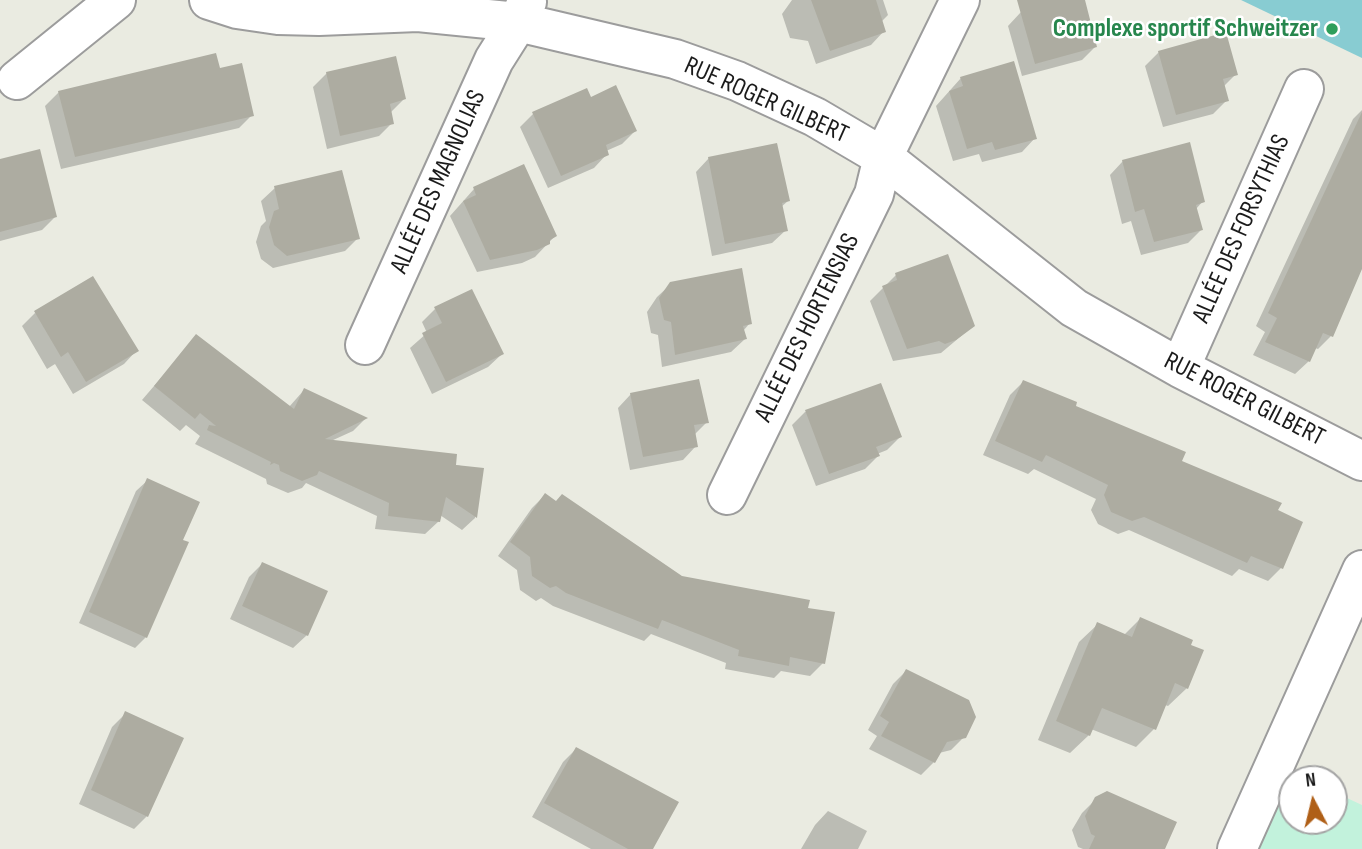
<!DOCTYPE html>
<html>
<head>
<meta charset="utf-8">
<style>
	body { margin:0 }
	#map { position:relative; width:1362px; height:849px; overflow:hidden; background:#eaebe1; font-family:"Sofia Sans Condensed",sans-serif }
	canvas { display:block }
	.north { position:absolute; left:1278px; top:765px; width:70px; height:70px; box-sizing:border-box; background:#fff; border:2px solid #a4a4a4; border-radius:50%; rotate:353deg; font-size:19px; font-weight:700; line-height:28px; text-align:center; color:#1b1b1b }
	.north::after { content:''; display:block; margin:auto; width:24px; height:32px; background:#af5f17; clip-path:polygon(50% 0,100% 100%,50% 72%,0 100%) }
</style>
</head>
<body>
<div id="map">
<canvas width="1362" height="849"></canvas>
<div class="north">N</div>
</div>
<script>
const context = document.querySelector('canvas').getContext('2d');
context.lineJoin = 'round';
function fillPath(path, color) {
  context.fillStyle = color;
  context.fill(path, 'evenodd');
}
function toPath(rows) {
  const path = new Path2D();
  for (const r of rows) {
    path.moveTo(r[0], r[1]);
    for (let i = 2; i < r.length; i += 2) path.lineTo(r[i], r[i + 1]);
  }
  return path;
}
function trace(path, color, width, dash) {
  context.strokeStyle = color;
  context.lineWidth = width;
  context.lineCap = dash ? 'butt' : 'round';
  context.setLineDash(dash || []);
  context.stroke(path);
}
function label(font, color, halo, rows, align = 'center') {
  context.font = font + ' "Sofia Sans Condensed",sans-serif';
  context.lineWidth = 5;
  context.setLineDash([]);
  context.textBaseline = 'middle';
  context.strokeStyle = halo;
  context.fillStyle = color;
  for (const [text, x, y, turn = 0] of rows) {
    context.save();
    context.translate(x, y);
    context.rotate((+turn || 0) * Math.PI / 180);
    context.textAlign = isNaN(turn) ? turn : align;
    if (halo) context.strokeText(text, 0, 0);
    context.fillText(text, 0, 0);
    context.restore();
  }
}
fillPath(toPath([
	[1284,770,1304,779,1292,779,1292,821,1334,821,1334,792,1362,805,1362,849,1252,849]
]), '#c2f2dc');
fillPath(toPath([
	[1241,0,1362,0,1362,58]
]), '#88ccd2');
fillPath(toPath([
	[792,0,883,0,888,15,881,22,884,31,871,45,816,64,808,41,790,38,782,14],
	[1029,0,1083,0,1095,47,1082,60,1022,76,1008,26,1021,12],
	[1159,52,1236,74,1223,87,1227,100,1213,114,1163,127,1145,66],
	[219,70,252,115,239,128,61,169,45,106,59,92],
	[327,73,404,99,390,113,392,123,379,136,327,149,313,87],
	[961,78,1035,138,1022,152,982,162,979,154,953,161,936,106],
	[591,99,635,131,622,144,606,151,607,154,594,168,548,188,520,127,533,114],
	[1362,110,1362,265,1331,336,1318,349,1315,348,1309,361,1295,374,1253,355,1265,332,1256,326,1353,119],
	[709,158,788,201,781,207,786,230,772,243,712,256,696,172],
	[0,161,55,217,42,230,0,241],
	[1123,161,1203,201,1196,209,1201,230,1188,243,1141,255,1131,221,1122,224,1110,175],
	[275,188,358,238,345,251,273,268,261,259,256,242,261,226,266,221,261,201],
	[474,189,555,236,535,257,522,263,477,272,450,216],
	[896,275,973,326,941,353,893,361,870,301],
	[671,284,750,323,743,331,745,339,731,352,662,367,658,335,651,333,647,312,657,297],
	[435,309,502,354,488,367,432,394,410,348,427,333,422,322],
	[35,313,137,350,124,364,73,394,55,364,47,369,22,326],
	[197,336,289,407,304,390,365,419,353,431,331,441,482,470,475,518,462,530,440,515,439,521,425,534,375,529,377,516,306,483,302,488,288,493,267,484,266,479,195,444,200,436,186,425,180,431,142,400],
	[1023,382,1276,511,1281,568,1268,581,1239,569,1232,576,1129,530,1118,534,1098,524,1091,510,1096,499,1034,469,1028,474,983,455,1010,395],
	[880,386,900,437,887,450,877,454,878,456,865,469,816,486,792,425,805,412],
	[631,394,707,422,694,435,696,446,683,460,630,470,618,408],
	[148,480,146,637,135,648,79,623,136,491],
	[545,495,682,577,806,609,823,663,810,676,781,671,774,678,725,669,726,663,651,634,644,641,553,606,541,598,536,601,520,590,517,570,498,556,532,508],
	[262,564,307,635,293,648,230,619,249,577],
	[1140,619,1187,688,1168,706,1165,705,1154,729,1136,747,1091,729,1089,735,1070,753,1038,740,1079,642,1098,624,1124,635],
	[906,671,964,737,951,750,939,753,934,762,921,775,869,749,877,736,868,730,893,684],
	[126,713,147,816,134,829,79,804,112,727],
	[576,749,651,849,591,849,532,817,563,762],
	[1096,799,1163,849,1083,849,1078,847,1072,830,1082,813],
	[828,811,867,831,858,849,801,849,815,825]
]), '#0003');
fillPath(toPath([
	[811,0,876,0,886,32,830,51],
	[1017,0,1085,0,1097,47,1035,64],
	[1226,32,1238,75,1223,79,1229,101,1176,115,1158,51],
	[216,53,220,68,242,63,254,116,75,157,58,91],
	[396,56,406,99,390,104,394,124,340,136,326,72],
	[1014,61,1037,139,995,150,992,142,967,149,949,91,963,86,960,77],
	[616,85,637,131,606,145,609,155,561,176,532,112,587,88,591,97],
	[1362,112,1362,269,1333,337,1323,333,1310,362,1265,342,1277,318,1268,313],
	[1190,142,1205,202,1196,205,1203,230,1154,242,1144,209,1135,212,1122,160],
	[777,143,790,201,782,203,788,231,725,244,708,157],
	[40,149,57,217,0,232,0,159],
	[524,164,557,236,550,240,550,244,537,250,490,260,463,201,476,195,473,187],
	[342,170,360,239,287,256,274,245,269,227,274,211,279,209,274,186],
	[948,254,975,326,956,340,945,344,939,341,907,349,882,286,897,280,895,273],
	[742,268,752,324,743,326,747,339,675,355,671,322,664,320,659,298,670,282],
	[93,276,139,351,86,382,68,352,61,357,34,311],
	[472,289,504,354,446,382,422,333,442,323,434,307],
	[196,334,294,409,304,388,368,418,325,439,457,454,456,465,484,468,477,518,446,497,440,522,388,516,389,503,319,471,317,475,302,481,280,471,279,465,274,463,270,465,271,462,207,430,209,425,216,426,200,413,195,419,154,386],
	[699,379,709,423,694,425,698,447,643,457,630,393],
	[1023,380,1077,402,1076,406,1186,452,1182,461,1282,503,1278,510,1303,522,1283,569,1251,556,1247,563,1144,517,1132,521,1111,512,1104,495,1108,485,1046,455,1042,462,995,441],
	[881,383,902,437,876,447,880,456,829,474,805,410],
	[147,478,200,502,183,540,189,542,147,638,89,612],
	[545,493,556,501,562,494,682,576,810,600,808,608,835,612,825,664,790,657,789,666,738,656,739,650,662,620,658,629,566,593,556,586,550,588,532,576,530,557,510,542],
	[262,562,328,591,308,636,242,606],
	[1140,617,1193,640,1191,645,1204,650,1188,689,1175,683,1156,730,1102,708,1090,736,1056,721,1097,622,1132,637],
	[906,669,969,700,976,717,966,738,947,742,935,763,881,736,889,722,880,716],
	[125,711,184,738,148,817,91,790],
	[576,747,679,802,653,849,628,849,544,803],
	[1107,791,1177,822,1165,849,1089,849,1095,836,1091,834,1085,816,1095,797]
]), '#adaca1');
const street = toPath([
	[209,0,237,9,278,15,319,16,418,12,518,22,675,59,737,81,815,117,883,157,1074,308,1180,368,1362,461],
	[17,80,116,0],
	[365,345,494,60,518,22,527,2],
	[1180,368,1304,89],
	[727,495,874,194,883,157,960,0],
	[1237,849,1362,570]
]);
trace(street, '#9c9c9c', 42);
trace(street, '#fff', 38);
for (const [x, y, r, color] of [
	[1332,29,7,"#2e9e5b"]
]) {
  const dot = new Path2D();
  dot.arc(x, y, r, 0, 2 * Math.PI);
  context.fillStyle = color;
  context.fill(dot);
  trace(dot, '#fff', 2.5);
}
label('bold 26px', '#27864d', '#fff', [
	["Complexe sportif Schweitzer",1318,29]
], 'right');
label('26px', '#1b1b1b', '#fff', [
	["RUE ROGER GILBERT",766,101,24],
	["ALLÉE DES MAGNOLIAS",439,182,-66],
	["ALLÉE DES FORSYTHIAS",1242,229,-66],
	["ALLÉE DES HORTENSIAS",808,328,-64],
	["RUE ROGER GILBERT",1244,400,27]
]);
</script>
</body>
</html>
